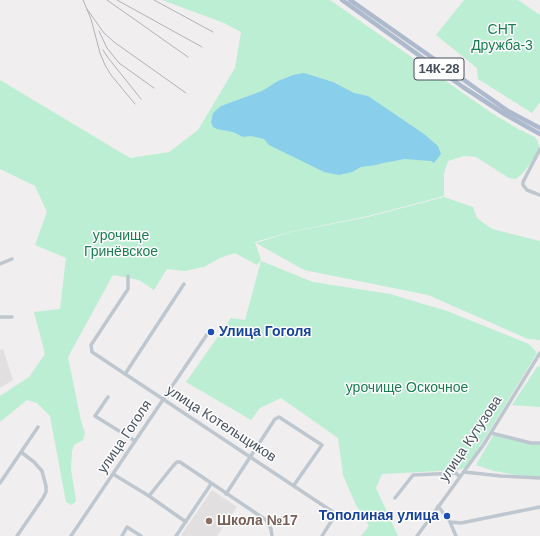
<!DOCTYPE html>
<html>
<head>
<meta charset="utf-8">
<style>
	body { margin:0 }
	canvas { display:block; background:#f0eeee }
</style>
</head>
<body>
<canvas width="540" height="536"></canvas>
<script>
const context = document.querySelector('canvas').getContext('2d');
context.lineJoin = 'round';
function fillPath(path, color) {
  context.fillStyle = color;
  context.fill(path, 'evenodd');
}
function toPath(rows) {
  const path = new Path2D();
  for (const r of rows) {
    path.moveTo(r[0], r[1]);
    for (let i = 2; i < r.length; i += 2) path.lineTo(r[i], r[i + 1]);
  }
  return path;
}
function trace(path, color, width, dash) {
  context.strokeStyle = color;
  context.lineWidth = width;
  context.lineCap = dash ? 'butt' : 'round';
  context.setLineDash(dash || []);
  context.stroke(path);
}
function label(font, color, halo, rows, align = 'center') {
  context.font = font + ' Helvetica,sans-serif';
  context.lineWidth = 3;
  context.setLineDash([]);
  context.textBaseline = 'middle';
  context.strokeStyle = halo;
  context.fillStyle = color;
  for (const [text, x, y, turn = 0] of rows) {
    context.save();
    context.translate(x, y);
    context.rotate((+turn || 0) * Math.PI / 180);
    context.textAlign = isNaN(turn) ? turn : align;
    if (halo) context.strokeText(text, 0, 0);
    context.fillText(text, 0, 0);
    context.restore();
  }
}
fillPath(toPath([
	[3,349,13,380,0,388,0,350],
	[212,490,237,507,217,536,183,536,181,535]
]), '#e1dfe0');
fillPath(toPath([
	[162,0,330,0,493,114,520,130,535,137,538,142,539,148,536,156,523,173,516,179,509,178,476,157,464,156,448,161,444,173,444,196,368,216,290,232,255,242,261,260,257,265,235,253,220,258,204,267,184,271,167,269,154,290,139,280,113,275,68,357,81,421,85,433,83,440,74,445,72,451,71,469,76,501,72,505,66,502,50,416,37,403,27,400,0,422,0,396,29,377,45,354,34,312,60,309,66,258,35,245,47,212,35,186,0,169,0,80,130,158,169,152,198,130,235,68,241,32,224,23],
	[464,0,518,0,540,15,540,102,532,113,478,79,477,68,436,35],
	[444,197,473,207,477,218,492,229,540,241,540,340,528,339,428,295,304,270,256,243,291,232,368,217],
	[261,261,313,282,390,294,447,311,529,344,537,353,467,467,458,470,382,474,376,488,398,536,361,536,369,526,356,505,343,475,338,438,281,398,260,408,251,420,186,382,231,318,245,320],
	[540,366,540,407,512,405,537,367],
	[494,434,540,444,540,479,494,471,476,465]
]), '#bceed4');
fillPath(toPath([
	[304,73,333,82,354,93,368,96,424,134,438,146,441,154,434,163,431,161,405,159,383,163,376,165,361,167,352,172,339,175,324,172,269,145,264,139,251,136,243,137,233,132,217,129,213,127,211,122,213,113,221,106,262,91,278,81,293,75]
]), '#89ceeb');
trace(toPath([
	[540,149,523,182,523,185,527,190,540,195],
	[0,264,12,259],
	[128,276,128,289,91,345,92,352,330,510,333,512,334,517,322,536],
	[0,317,12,317],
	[125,374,184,284],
	[108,397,95,416,135,441],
	[491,433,531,443,540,443],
	[464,472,501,476,540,478],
	[113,474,149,496,186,522],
	[0,483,38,427],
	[226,494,275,419,279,417,322,445,294,485],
	[149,496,173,466,177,462,180,462,266,520,271,529,272,536],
	[395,498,413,475,456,473,460,477],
	[438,506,450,522,456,536],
	[450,522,461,523,540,507],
	[17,536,43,498,46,492,46,486,42,471,34,462,21,452],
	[71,536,210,330],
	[122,536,127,527,141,536],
	[176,536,211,484],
	[417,536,484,444,540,353]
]), '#bec7d0', 3.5);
trace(toPath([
	[342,0,463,87,506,115,540,134],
	[350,0,508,111,540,128]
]), '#adbacd', 4.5);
trace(toPath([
	[83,0,91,19,100,53,105,65,111,75,135,104],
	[107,0,188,57],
	[117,0,202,47],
	[154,0,213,32],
	[87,9,104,33,114,42,186,93],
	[99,31,107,48,119,63,154,88],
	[103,50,109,59,141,99]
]), '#b0b2b8', 1);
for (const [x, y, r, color] of [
	[211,332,4,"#1a4fb4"],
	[447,516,4,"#1a4fb4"],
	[209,521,4,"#8d6e63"]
]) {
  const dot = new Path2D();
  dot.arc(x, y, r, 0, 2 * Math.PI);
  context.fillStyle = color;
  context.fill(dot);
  trace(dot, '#fff', 1.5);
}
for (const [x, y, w] of [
	[439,69,50]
]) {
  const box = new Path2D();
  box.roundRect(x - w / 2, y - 11, w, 22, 3);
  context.fillStyle = '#fff';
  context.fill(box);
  trace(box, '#464f5b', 1);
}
label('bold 13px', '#464f5b', null, [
	["14К-28",439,69]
]);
label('14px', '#187b52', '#fff', [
	["СНТ",502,30],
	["Дружба-3",502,46],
	["урочище",121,236],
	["Гринёвское",121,252],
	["урочище Оскочное",407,388]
]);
label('bold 14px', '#164399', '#fff', [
	["Улица Гоголя",219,332],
	["Тополиная улица",439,516,"right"]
], 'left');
label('14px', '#464f5b', '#fff', [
	["улица Котельщиков",221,424,33],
	["улица Гоголя",125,437,-56],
	["улица Кутузова",471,439,-56]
]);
label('bold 14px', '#785e54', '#fff', [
	["Школа №17",217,521]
], 'left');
</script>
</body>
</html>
